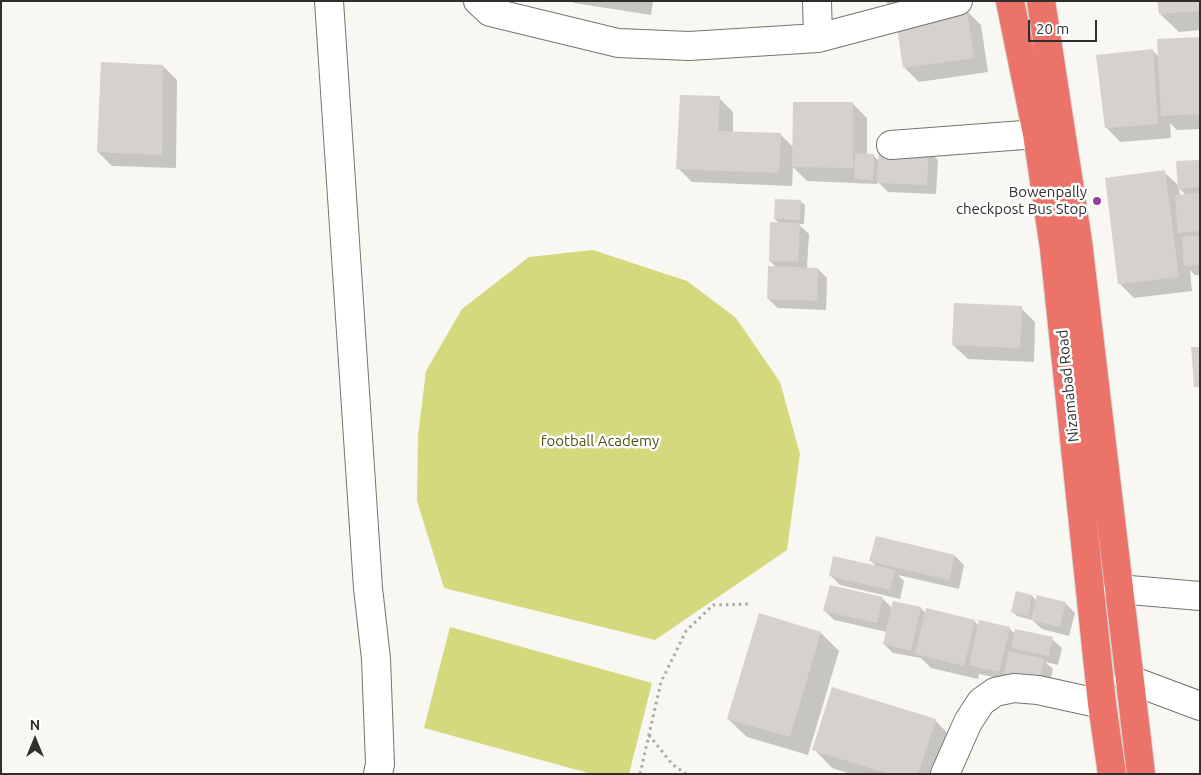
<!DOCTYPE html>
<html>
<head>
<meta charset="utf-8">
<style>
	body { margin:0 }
	#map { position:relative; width:1201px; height:775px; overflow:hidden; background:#f8f7f1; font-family:Ubuntu,sans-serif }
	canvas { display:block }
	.frame { position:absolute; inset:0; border:2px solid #302f2d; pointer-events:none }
	.north { position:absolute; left:10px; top:715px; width:50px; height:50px; -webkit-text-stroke:4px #fff; paint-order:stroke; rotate:0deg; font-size:14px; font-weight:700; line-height:20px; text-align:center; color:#302f2d }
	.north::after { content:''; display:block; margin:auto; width:18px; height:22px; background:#302f2d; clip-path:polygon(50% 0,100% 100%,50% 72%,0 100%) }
	.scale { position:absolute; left:1028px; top:20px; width:69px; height:22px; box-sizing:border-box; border:2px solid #302f2d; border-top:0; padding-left:6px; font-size:15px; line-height:18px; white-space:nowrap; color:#302f2d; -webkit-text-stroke:4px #fff; paint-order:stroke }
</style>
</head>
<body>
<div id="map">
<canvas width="1201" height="775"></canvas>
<div class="frame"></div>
<div class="north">N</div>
<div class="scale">20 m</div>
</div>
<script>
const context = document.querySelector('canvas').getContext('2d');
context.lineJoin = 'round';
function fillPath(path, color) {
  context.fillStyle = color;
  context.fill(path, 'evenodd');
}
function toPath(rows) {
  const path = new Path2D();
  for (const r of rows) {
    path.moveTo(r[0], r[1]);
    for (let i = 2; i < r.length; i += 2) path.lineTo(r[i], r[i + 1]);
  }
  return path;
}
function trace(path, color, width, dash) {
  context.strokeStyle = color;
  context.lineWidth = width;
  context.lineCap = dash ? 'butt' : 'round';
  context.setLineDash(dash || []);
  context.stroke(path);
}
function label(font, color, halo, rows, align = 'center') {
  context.font = font + ' Ubuntu,sans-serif';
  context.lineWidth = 5;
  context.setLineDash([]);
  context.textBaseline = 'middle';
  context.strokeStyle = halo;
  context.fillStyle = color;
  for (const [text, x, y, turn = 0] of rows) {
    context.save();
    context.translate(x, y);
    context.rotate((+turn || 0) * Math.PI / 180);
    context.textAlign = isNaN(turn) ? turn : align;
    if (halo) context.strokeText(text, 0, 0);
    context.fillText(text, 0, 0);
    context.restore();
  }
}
fillPath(toPath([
	[593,250,687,281,736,318,780,382,800,454,787,550,655,640,444,588,417,501,418,436,426,371,462,309,529,257],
	[450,627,652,683,629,774,592,774,424,728]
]), '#d4d97e');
fillPath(toPath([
	[572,1,653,1,651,15,574,3],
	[885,1,933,1,892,9],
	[1200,1,1200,30,1179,32,1160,14],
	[967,11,981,25,988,72,919,82,905,68],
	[1200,38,1200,129,1177,130,1170,123,1171,138,1120,142,1106,127,1152,50,1159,57],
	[163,66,177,80,176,168,112,166,98,152],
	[719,98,733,112,733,132,780,134,793,147,853,104,867,118,867,155,873,155,879,161,928,150,938,160,936,194,888,192,877,181,877,184,807,181,793,167,792,186,692,182,678,168],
	[1200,161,1200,275,1195,275,1190,270,1192,291,1134,298,1120,284,1164,172,1179,186],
	[1179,188,1186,195,1180,196],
	[800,201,805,205,804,224,798,224,809,234,807,268,818,269,827,278,826,310,778,308,768,299,776,267,770,261,780,224,775,219],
	[1021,308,1035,322,1034,362,968,359,953,345],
	[877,538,955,556,964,565,959,589,898,575,904,581,900,599,840,585,830,575,877,567,871,561],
	[1032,596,1037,601,1065,603,1075,613,1069,636,1042,629,1032,620,1017,616,1012,611],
	[882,598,892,608,921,608,926,614,974,621,979,626,1009,628,1015,634,1052,639,1062,648,1058,665,1045,662,1053,669,1048,689,979,674,978,679,931,668,921,658,893,653,884,644,887,632,834,620,825,611],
	[821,633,839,651,808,755,747,737,728,719],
	[935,720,953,739,942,774,851,774,832,768,814,749]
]), '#0003');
fillPath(toPath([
	[1157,1,1200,1,1200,11,1159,14],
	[967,10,974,58,903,68,896,21],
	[1200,37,1200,114,1161,116,1157,39],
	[1153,49,1158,124,1105,128,1096,55],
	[101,62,163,65,162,155,97,152],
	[680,95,720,96,718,131,781,133,779,173,676,169],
	[793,102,853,102,853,168,792,167],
	[879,147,929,149,927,185,877,183],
	[855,153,874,154,873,180,854,179],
	[1200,160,1200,187,1178,189,1176,161],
	[1165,170,1179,277,1118,284,1105,178],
	[1200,193,1200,231,1178,233,1175,195],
	[775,199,801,200,800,220,774,219],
	[770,222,800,223,798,262,769,261],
	[1200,235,1200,265,1184,266,1182,237],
	[768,266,818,268,817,301,767,299],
	[954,303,1022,306,1020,348,952,345],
	[1191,347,1200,347,1200,387,1194,387],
	[876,536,955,555,949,580,869,561],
	[833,556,895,570,890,590,829,576],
	[830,585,883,597,877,623,823,611],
	[1016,591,1032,595,1028,616,1011,612],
	[1037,595,1066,602,1060,627,1031,620],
	[893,601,921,607,911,651,883,644],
	[926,608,975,620,964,666,915,654],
	[759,613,821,632,790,737,727,719],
	[979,620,1010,627,999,672,969,665],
	[1015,629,1053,637,1049,656,1011,648],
	[1009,651,1044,659,1039,681,1004,673],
	[832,687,936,719,918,774,889,774,812,750]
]), '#d6d0ce');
const minor = toPath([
	[329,1,368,588,376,659,380,764,378,774],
	[478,1,490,12,618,43,689,46,818,38,958,1],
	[817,1,818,38],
	[891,145,1037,134],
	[1118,589,1200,596],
	[1128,679,1200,706],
	[945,774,968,722,981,702,995,692,1014,688,1038,690,1102,704]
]);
const highway = toPath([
	[1010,1,1037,134,1054,248,1102,704,1112,774],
	[1041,1,1078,242,1141,774]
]);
trace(minor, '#75746f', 30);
trace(highway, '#d6d5d5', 30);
trace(toPath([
	[649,735,672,764,686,774],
	[640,774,661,682,686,631,713,605,748,604]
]), '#aaa9a4', 3, [2.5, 4]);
trace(minor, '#fff', 28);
trace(highway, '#ec7369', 28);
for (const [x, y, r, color] of [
	[1097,201,5,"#983aa3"]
]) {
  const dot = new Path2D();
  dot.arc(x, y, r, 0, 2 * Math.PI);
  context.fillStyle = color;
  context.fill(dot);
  trace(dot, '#fff', 2);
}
label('15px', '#302f2d', '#fff', [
	["Bowenpally",1087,192],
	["checkpost Bus Stop",1087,209]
], 'right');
label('15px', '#302f2d', '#fff', [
	["Nizamabad Road",1068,386,-96]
]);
label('15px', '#50520d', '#fff', [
	["football Academy",600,441]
]);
</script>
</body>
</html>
